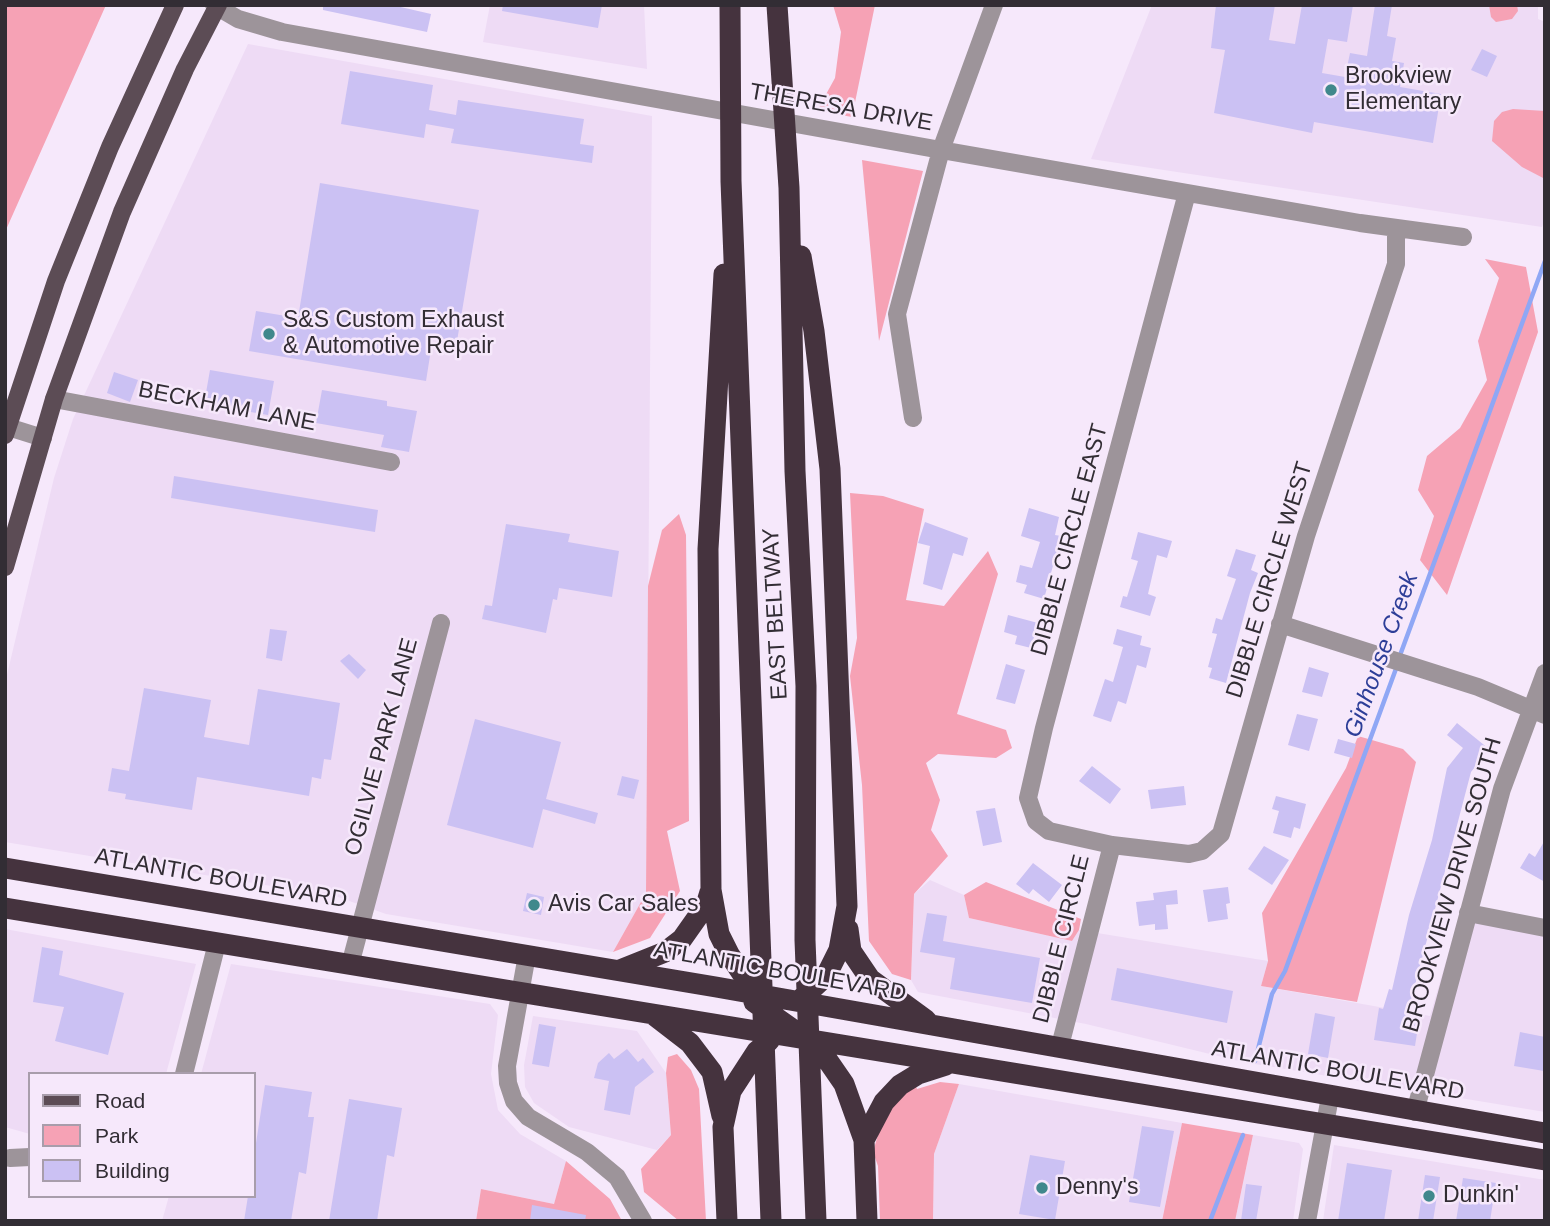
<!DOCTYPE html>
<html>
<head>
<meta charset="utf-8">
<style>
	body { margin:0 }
	#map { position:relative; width:1550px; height:1226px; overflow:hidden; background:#f6e8fb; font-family:Helvetica,sans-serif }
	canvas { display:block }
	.frame { position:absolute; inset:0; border:7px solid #322d34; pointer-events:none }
	.legend { position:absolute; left:28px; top:1072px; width:228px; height:126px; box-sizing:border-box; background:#f6e8fb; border:2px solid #a89dab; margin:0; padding:9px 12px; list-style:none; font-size:21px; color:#322d34 }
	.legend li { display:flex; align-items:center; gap:14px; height:35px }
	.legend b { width:35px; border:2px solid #a89dab }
</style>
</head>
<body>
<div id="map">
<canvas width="1550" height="1226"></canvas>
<div class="frame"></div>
<ul class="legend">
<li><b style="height:9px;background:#5c4c55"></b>Road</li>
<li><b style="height:19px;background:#f6a2b5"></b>Park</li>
<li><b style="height:19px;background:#cbc1f3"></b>Building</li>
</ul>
</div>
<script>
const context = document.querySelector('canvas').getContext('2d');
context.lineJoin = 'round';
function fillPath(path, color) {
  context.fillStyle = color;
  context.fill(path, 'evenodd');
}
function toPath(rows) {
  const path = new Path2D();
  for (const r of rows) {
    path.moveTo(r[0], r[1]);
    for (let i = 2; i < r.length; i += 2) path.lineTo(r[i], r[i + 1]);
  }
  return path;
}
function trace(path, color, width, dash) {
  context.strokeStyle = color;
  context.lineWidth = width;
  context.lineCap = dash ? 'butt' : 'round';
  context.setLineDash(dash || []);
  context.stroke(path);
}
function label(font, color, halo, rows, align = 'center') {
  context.font = font + ' Helvetica,sans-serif';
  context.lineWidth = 5;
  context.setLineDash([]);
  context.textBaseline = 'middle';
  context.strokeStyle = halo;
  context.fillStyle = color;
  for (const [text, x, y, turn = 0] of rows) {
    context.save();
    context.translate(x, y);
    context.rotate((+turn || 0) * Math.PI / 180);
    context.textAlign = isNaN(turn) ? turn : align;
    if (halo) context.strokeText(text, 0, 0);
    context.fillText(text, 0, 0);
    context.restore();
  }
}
fillPath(toPath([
	[490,5,644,5,647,69,483,42],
	[1152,5,1538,5,1538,19,1545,22,1545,219,1542,227,1091,159],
	[248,44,652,116,646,893,613,952,386,914,338,897,5,842,5,683,54,478,73,419],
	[930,880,964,895,969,918,1072,941,1079,930,1268,961,1261,986,1430,1016,1462,906,1545,922,1545,1112,1243,1062,1086,1024,918,992,911,980,914,894],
	[5,929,196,964,166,1074,30,1074,30,1134,5,1127],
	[231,964,490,1004,498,1015,491,1074,498,1110,520,1134,566,1161,554,1204,481,1189,476,1221,162,1221,169,1196,254,1196,254,1074,201,1074],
	[533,1016,637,1031,666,1073,671,1135,657,1150,569,1127,534,1103,525,1087,524,1065],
	[959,1084,1182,1123,1162,1221,933,1221,934,1154],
	[1253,1135,1299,1143,1303,1149,1293,1221,1235,1221],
	[1334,1145,1545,1180,1545,1221,1323,1221]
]), '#eedbf5');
fillPath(toPath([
	[5,5,106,5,5,232],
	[833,5,875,5,852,117,824,112,819,107,835,78,841,32],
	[1489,5,1517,5,1518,11,1512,19,1496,22,1491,17],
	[1513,109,1545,111,1545,179,1522,167,1492,141,1494,121,1502,112],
	[862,160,923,171,879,341],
	[1485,259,1526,267,1538,332,1447,595,1420,560,1434,516,1418,490,1427,456,1460,428,1487,380,1478,341,1499,278],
	[850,493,883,496,924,509,906,600,944,606,988,551,998,574,957,714,1006,730,1012,748,996,758,938,754,926,763,940,800,931,830,948,856,914,894,911,980,892,974,869,941,862,785,850,676,857,638],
	[679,514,686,535,689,821,667,831,680,891,650,938,613,952,646,893,648,586,662,530],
	[1358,736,1403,749,1416,762,1357,1002,1261,986,1268,961,1262,913,1346,768],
	[986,882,1081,919,1079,930,1072,941,969,918,964,895],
	[677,1054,691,1070,699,1089,706,1221,679,1221,644,1192,641,1169,671,1135,666,1073,668,1057],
	[940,1082,959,1084,934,1154,933,1221,880,1221,878,1166,873,1152,884,1114,915,1084,917,1089],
	[1182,1123,1253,1135,1235,1221,1162,1221],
	[566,1161,610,1199,622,1221,476,1221,481,1189,554,1204]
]), '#f6a2b5');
trace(toPath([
	[1399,658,1545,261],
	[1255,1061,1272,994,1285,971,1397,666],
	[1210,1221,1243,1135]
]), '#8fa7f5', 4.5);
fillPath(toPath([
	[323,5,392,5,431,14,427,32,323,10],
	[503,5,602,5,598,28,502,11],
	[1216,5,1275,5,1269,40,1295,44,1302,5,1353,5,1347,42,1328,39,1322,73,1345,77,1350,53,1367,56,1375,5,1392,5,1387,36,1396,38,1392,61,1404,63,1400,87,1441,94,1433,143,1314,122,1312,133,1214,113,1225,50,1211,48],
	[1482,49,1497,56,1487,77,1471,70],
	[350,71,433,85,429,110,456,115,458,100,584,119,580,144,594,146,592,163,451,143,454,129,426,124,424,138,341,124],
	[320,183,479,210,457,341,433,337,426,381,249,351,256,311,298,318],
	[210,370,274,381,268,415,204,404],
	[114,372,138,380,130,402,107,393],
	[322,390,387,401,387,406,417,411,409,452,381,447,384,435,316,423],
	[174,476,378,510,375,532,171,498],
	[1029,508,1059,517,1055,535,1061,536,1044,599,1024,593,1027,585,1016,582,1020,565,1032,568,1040,542,1021,536],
	[925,522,968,538,963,556,953,553,942,590,923,584,930,546,918,543],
	[506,524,570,534,568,542,619,551,612,597,559,588,557,600,553,599,546,633,482,619,485,605,492,606],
	[1138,532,1172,541,1167,558,1157,555,1148,594,1156,597,1150,616,1120,607,1123,596,1127,597,1138,561,1131,559],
	[1236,549,1256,555,1251,570,1258,573,1250,593,1226,683,1209,678,1212,668,1208,667,1217,634,1212,633,1216,618,1222,620,1236,579,1227,576],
	[1008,615,1038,623,1031,648,1015,644,1017,636,1004,632],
	[270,629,287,631,282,661,266,658],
	[1117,629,1142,636,1140,645,1151,648,1146,668,1137,665,1126,704,1118,701,1111,722,1093,716,1105,679,1113,682,1123,647,1113,644],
	[349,654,366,670,358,679,340,661],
	[1006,664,1025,670,1015,704,996,699],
	[1309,667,1329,673,1322,697,1302,692],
	[144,688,211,700,204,737,249,745,258,689,340,703,331,760,324,759,321,779,312,777,309,796,197,777,192,810,125,799,126,794,108,791,112,768,129,771],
	[1297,714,1318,719,1309,751,1288,745],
	[475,719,561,742,546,799,598,813,595,824,543,809,533,848,447,825],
	[1457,723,1489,749,1471,772,1408,1012,1420,1014,1415,1046,1374,1040,1379,1008,1383,1009,1389,989,1392,990,1409,915,1432,840,1447,768,1463,748,1447,735],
	[1338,739,1356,744,1352,758,1334,753],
	[1092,766,1121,789,1110,804,1079,781],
	[622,776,639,780,634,799,617,795],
	[1184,786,1186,805,1151,809,1148,790],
	[1276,796,1306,804,1300,829,1294,827,1291,838,1273,833,1279,811,1272,809],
	[995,808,1002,842,983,846,976,811],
	[1545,840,1545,882,1520,868,1529,853,1535,857],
	[1264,846,1289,860,1272,885,1248,869],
	[1033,863,1062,885,1049,902,1033,889,1029,894,1016,884],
	[1228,887,1230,903,1226,904,1228,919,1208,922,1203,890],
	[1177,890,1178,904,1166,905,1168,929,1155,930,1155,924,1139,926,1136,902,1154,900,1153,893],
	[527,893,544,897,541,915,523,911],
	[927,913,947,916,943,941,1040,958,1032,1003,950,989,955,958,920,952],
	[42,947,63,951,59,975,124,993,108,1055,55,1041,64,1007,33,1002],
	[1117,968,1233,991,1227,1023,1111,1000],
	[1315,1013,1335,1017,1328,1058,1308,1054],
	[539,1024,556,1027,549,1067,532,1064],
	[1520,1032,1545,1037,1544,1071,1514,1066],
	[627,1049,638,1062,643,1058,654,1072,635,1087,630,1115,604,1110,609,1081,594,1078,598,1063,609,1053,614,1059],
	[265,1085,312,1092,308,1117,314,1117,306,1174,299,1172,291,1221,244,1221,248,1196,254,1196,254,1156],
	[349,1099,402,1108,394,1157,387,1155,377,1221,329,1221],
	[1142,1126,1174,1131,1160,1207,1129,1202],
	[1030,1155,1065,1161,1055,1220,1019,1214],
	[1347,1163,1392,1170,1384,1221,1338,1221],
	[1425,1175,1440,1177,1433,1221,1418,1221],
	[1463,1178,1496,1183,1490,1221,1456,1221],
	[1246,1184,1262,1186,1256,1221,1241,1221],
	[532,1205,586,1215,585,1221,530,1221]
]), '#cbc1f3');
trace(toPath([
	[214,5,238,19,282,32,941,150,1360,223,1463,237],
	[1187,193,1044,728,1028,798,1036,821,1049,831,1112,845,1189,854,1202,851,1221,834,1306,536,1396,264,1396,228],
	[54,399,391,462],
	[913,418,897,314,941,150,994,5],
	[8,427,43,438],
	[1280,624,1478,687,1545,715],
	[1468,913,1545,928],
	[527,955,507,1066,508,1083,514,1101,528,1117,587,1152,617,1177,643,1221],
	[350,965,441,623],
	[1060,1046,1112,845],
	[184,1074,217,943],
	[1415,1112,1502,789,1545,673],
	[10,1158,30,1157],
	[1307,1221,1330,1097]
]), '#9d949a', 18);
trace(toPath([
	[5,435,56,281,110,147,175,5],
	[5,567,54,399,122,212,185,69,218,5]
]), '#5c4c55', 18);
trace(toPath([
	[730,5,731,181,771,1221],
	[777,5,789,188,795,471,806,686,805,940,816,1221],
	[724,274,708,549,711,890,719,934,729,954,741,972,767,997],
	[5,868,716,987,1545,1133],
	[5,908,1545,1160],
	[848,929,851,951,870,979,926,1020],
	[620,970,665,952,682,939,706,905,710,892],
	[800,1000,826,976,839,950,847,906,830,469,814,331,801,256],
	[754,1002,808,1040,824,1055,844,1084,864,1140,867,1221],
	[655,1016,690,1043,712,1072,722,1116],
	[864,1140,884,1102,900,1085,918,1074,946,1065],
	[727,1221,723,1127,731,1091,757,1051,769,1041]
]), '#45333e', 21);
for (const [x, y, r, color] of [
	[1331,90,7,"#40888c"],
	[269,334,7,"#40888c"],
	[534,905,7,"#40888c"],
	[1042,1188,7,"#40888c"],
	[1429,1196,7,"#40888c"]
]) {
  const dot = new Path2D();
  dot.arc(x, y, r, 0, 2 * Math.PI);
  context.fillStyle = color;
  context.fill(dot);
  trace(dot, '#f6e8fb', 2.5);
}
label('23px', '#322d34', '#f6e8fb', [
	["Brookview",1345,77],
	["Elementary",1345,103],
	["S&S Custom Exhaust",283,321],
	["& Automotive Repair",283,347],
	["Avis Car Sales",548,905],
	["Denny's",1056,1188],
	["Dunkin'",1443,1196]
], 'left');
label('23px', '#322d34', '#f6e8fb', [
	["THERESA DRIVE",841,108,10],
	["BECKHAM LANE",227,407,11],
	["DIBBLE CIRCLE EAST",1070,540,-75],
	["DIBBLE CIRCLE WEST",1270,580,-73],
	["EAST BELTWAY",776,614,-93],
	["OGILVIE PARK LANE",382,747,-75],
	["ATLANTIC BOULEVARD",221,879,10],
	["BROOKVIEW DRIVE SOUTH",1453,885,-74],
	["DIBBLE CIRCLE",1062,939,-76],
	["ATLANTIC BOULEVARD",780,972,10],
	["ATLANTIC BOULEVARD",1338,1071,10]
]);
label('italic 24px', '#2d3e98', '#f6e8fb', [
	["Ginhouse Creek",1382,655,-70]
]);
</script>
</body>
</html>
